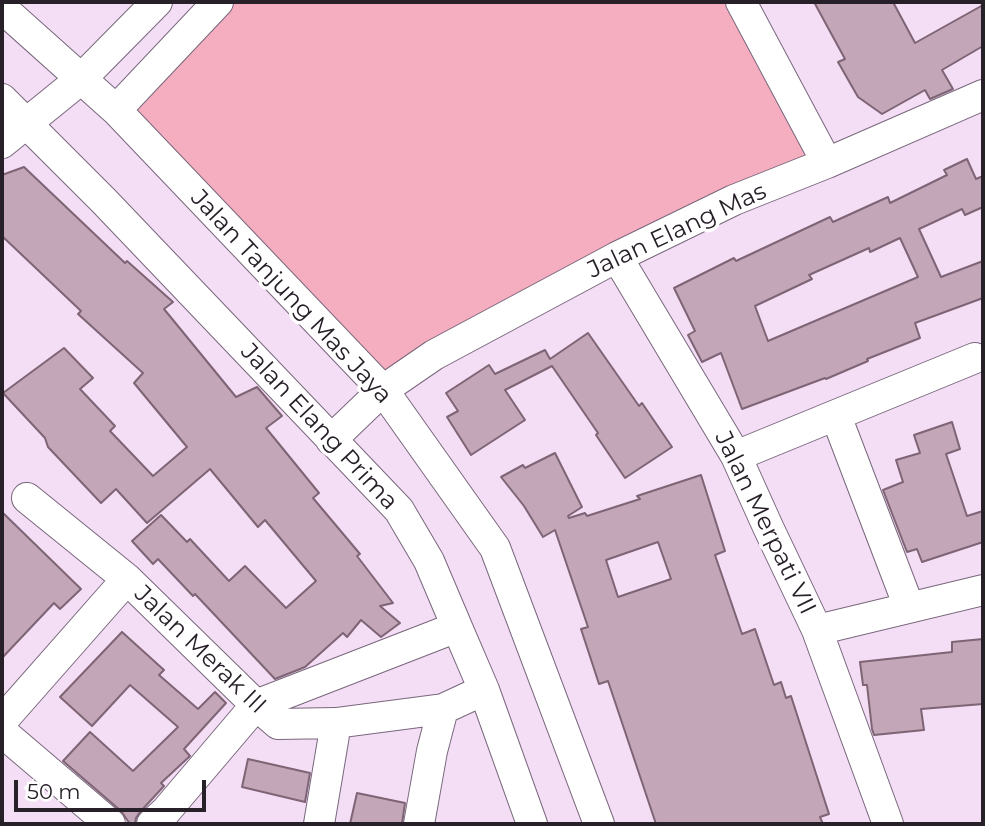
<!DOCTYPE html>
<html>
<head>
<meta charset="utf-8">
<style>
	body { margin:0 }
	#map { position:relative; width:985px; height:826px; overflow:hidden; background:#f3def6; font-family:Montserrat,sans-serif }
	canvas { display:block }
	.frame { position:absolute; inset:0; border:4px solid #282029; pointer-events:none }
	.scale { position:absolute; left:14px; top:780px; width:192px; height:32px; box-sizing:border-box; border:4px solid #282029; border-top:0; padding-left:9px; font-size:21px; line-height:24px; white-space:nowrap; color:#282029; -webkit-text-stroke:5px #fff; paint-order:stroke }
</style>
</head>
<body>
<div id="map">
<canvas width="985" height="826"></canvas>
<div class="frame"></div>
<div class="scale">50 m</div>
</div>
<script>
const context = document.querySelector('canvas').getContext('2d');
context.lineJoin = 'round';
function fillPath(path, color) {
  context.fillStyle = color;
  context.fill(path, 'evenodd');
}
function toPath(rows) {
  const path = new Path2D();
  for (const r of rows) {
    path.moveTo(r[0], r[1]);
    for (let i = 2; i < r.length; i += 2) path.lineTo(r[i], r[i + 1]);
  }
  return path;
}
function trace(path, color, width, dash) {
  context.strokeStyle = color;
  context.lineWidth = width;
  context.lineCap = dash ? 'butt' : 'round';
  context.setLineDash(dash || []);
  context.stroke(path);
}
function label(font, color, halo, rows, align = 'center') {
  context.font = font + ' Montserrat,sans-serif';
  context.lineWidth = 7;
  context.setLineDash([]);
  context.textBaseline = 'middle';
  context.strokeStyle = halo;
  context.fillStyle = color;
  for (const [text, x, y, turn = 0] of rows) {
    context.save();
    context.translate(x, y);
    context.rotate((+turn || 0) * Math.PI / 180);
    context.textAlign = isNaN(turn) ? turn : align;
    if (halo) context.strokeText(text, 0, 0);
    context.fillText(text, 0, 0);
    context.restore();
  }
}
fillPath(toPath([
	[232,2,726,2,810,161,613,253,380,373,131,108]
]), '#f5adc0');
const building = toPath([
	[814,2,893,2,915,43,983,5,983,46,942,70,953,89,930,99,925,90,882,114,858,97,838,62,845,59,814,2],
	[967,159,976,179,983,176,983,207,965,215,962,209,919,229,941,277,983,261,983,298,915,323,920,338,867,359,868,361,826,379,825,378,742,409,721,353,702,362,688,335,695,331,674,288,734,258,736,261,830,217,833,222,888,197,890,203,947,175,944,170,967,159],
	[900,238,918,277,768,341,755,306,812,279,809,275,869,248,870,252,900,238],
	[24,167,125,263,127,261,173,302,164,309,236,397,257,387,282,416,266,428,319,493,313,498,360,554,357,556,393,603,380,606,400,623,381,637,361,620,347,637,343,633,305,667,275,679,195,594,193,596,158,559,153,564,132,541,161,515,187,542,190,539,229,581,245,566,286,608,316,581,265,520,258,527,210,469,147,523,116,489,101,503,48,447,45,438,3,393,64,348,93,378,80,389,115,426,110,431,153,476,187,447,134,383,143,373,78,314,81,311,2,236,2,175,24,167],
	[588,333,639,406,642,403,672,447,625,478,596,435,598,433,552,366,505,390,525,420,471,455,447,417,458,411,446,393,489,365,495,374,545,350,550,359,588,333],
	[952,422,960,449,946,454,967,516,983,511,983,542,922,562,917,549,907,552,883,490,903,482,896,460,920,453,914,435,952,422],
	[555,453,582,507,568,516,569,518,585,513,587,516,640,499,637,496,701,475,725,551,715,555,742,634,755,629,774,685,781,682,786,698,791,696,829,814,820,817,823,824,656,824,608,681,599,684,581,629,588,627,555,530,543,537,524,506,501,477,523,465,525,468,555,453],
	[658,542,671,579,618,597,606,560,658,542],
	[2,512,81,589,60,609,54,603,2,658,2,512],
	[122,632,164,670,159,675,198,709,215,692,226,703,184,749,190,756,161,783,164,786,140,812,136,818,135,824,130,824,121,811,63,761,90,732,133,771,178,727,130,685,92,726,60,697,122,632],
	[983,639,983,704,921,709,924,730,874,735,872,729,867,685,863,685,860,662,952,652,952,642,983,639],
	[248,759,310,773,305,802,242,787,248,759],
	[357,793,405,803,402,824,350,824,357,793]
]);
fillPath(building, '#c3a6b7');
trace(building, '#7e6474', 2);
const minor = toPath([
	[741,2,827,163],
	[2,8,116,110,383,390,495,548,599,824],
	[2,99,104,201,399,510,429,561,457,627,484,690,532,824],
	[116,110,218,2],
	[2,143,81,79,157,2],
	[617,257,736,456,768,527,817,630,888,824],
	[836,416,909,607],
	[331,440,383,390,434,355,617,257,734,200,827,163,983,95],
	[736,456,975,358],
	[27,498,127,579,256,705,278,724,336,723,443,709],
	[817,630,983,590],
	[2,721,127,579],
	[2,732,110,824],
	[152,824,166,811,256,705,457,627],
	[319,824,336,723],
	[419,824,432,751,443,709,484,690]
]);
trace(minor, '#79677c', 32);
trace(minor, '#fff', 30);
label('24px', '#282029', '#fff', [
	["Jalan Elang Mas",677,231,-25],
	["Jalan Tanjung Mas Jaya",291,297,47],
	["Jalan Elang Prima",319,427,47],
	["Jalan Merpati VII",765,523,64],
	["Jalan Merak III",200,650,44]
]);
</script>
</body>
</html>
